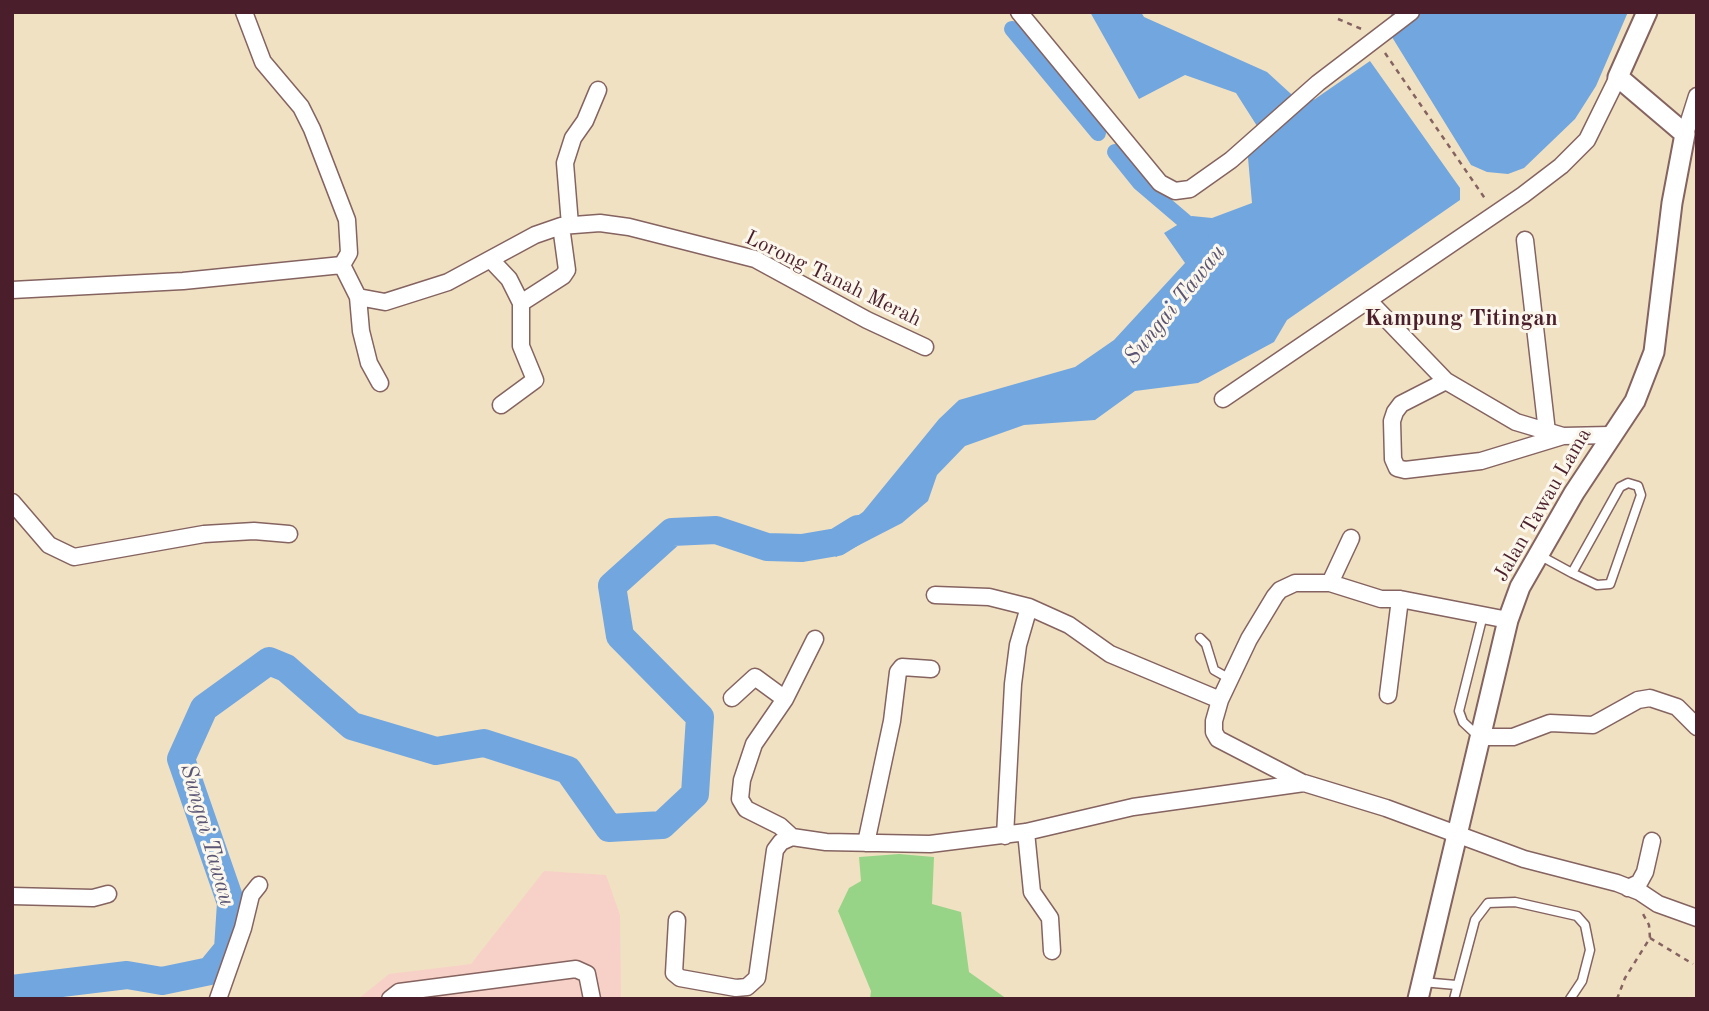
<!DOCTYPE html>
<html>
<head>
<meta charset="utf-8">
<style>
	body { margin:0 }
	#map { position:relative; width:1709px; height:1011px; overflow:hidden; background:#f1e1c3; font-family:"Old Standard TT",serif }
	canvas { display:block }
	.frame { position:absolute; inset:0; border:14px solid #4a1f2b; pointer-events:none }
</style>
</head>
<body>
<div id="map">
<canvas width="1709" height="1011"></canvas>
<div class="frame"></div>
</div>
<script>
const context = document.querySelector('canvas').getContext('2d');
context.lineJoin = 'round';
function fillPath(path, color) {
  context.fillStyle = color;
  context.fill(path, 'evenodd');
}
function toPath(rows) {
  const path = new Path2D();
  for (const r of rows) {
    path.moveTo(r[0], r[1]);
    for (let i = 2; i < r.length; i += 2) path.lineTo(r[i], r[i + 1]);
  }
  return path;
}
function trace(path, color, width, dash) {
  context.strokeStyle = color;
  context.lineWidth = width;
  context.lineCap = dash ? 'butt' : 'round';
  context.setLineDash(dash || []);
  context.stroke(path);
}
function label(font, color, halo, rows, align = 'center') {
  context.font = font + ' "Old Standard TT",serif';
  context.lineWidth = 6;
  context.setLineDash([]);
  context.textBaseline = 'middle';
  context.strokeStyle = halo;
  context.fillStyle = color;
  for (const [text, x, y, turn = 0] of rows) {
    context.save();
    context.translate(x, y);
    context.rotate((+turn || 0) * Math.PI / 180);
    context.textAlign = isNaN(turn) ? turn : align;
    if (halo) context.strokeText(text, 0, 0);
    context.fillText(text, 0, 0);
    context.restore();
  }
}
fillPath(toPath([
	[544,871,606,875,620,915,621,999,358,999,389,974,471,964]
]), '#f7d1c7');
fillPath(toPath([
	[899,854,934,857,932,904,961,912,969,972,1007,999,870,999,871,991,838,911,849,888,861,881,859,857]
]), '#98d488');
fillPath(toPath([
	[1090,12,1141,12,1144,17,1267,72,1302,104,1315,99,1370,61,1460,188,1460,200,1287,320,1274,342,1198,383,1135,391,1095,420,1024,425,965,446,937,475,928,501,902,523,836,557,817,534,841,527,863,512,939,419,959,400,1075,367,1114,340,1185,263,1164,233,1192,216,1212,218,1252,203,1246,135,1257,126,1236,93,1185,75,1139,99],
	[1392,12,1628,12,1596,86,1575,119,1524,168,1508,174,1487,172,1471,165,1387,29]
]), '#72a6df');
trace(toPath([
	[1012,29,1098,133],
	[1115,152,1140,183,1201,235]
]), '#72a6df', 16);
trace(toPath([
	[12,989,127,975,162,981,210,971,228,949,231,903,181,759,204,708,269,661,286,668,352,726,436,751,484,743,568,770,609,828,662,825,695,794,700,717,620,636,612,586,672,532,716,530,767,547,802,548,837,542,858,529]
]), '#72a6df', 28);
const service = toPath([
	[1539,555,1572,573,1597,585,1610,584,1641,495,1638,486,1628,483,1620,487,1572,573],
	[1200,638,1206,644,1214,670,1230,679],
	[1479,737,1463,722,1459,711,1483,615],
	[1422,982,1456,985],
	[1454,999,1475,920,1488,903,1515,902,1577,916,1585,925,1590,950,1582,981,1570,999]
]);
const minor = toPath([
	[1019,12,1160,183,1175,191,1190,189,1231,160,1318,83,1411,12],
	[1685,134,1697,96],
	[570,225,565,163,573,138,585,121,598,90],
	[1525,240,1547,432],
	[492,261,509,279,521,303,521,346,535,380,501,405],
	[342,265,358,297,385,302,448,282,535,235,561,226,600,223,629,227,755,259,867,320,925,347],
	[12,290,183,281,342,265,349,253,347,220,312,129,301,107,263,62,244,12],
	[358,297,361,331,369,363,380,383],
	[1369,301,1446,381,1516,422,1563,436,1610,435],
	[521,303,563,276,567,270,561,226],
	[1446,381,1401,404,1395,412,1392,421,1393,459,1397,468,1405,470,1481,461,1563,436],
	[1223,399,1523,195,1561,166,1587,140,1618,77],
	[12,502,49,545,74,557,204,534,254,531,289,534],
	[1330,583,1351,538],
	[935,595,989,597,1029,607,1069,625,1110,654,1220,700,1214,721,1214,732,1218,739,1303,783],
	[1388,695,1400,599],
	[732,698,755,677,785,699],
	[1220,700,1249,639,1275,596,1280,590,1295,583,1330,583,1381,599,1400,599,1508,620],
	[1479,737,1513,737,1550,723,1593,725,1638,700,1650,698,1677,707,1697,727],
	[1026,832,1032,892,1050,918,1052,951],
	[1005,836,1013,684,1018,645,1029,607],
	[792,837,780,826,746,809,740,799,742,780,754,744,785,699,815,639],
	[866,843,892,721,898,672,902,667,931,669],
	[1628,888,1639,883,1645,872,1652,841],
	[12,896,93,898,108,894],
	[677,920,674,973,680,978,736,988,747,987,757,978,775,850,781,842,792,837,826,842,930,844,1026,832,1133,807,1304,783,1386,808,1524,859,1617,883,1640,892,1658,904,1697,918],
	[218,999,243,928,251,895,259,885],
	[390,999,399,992,576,969,587,974,592,999]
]);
const tertiary = toPath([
	[1418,999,1508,620,1520,587,1574,493,1635,401,1654,352,1672,203,1685,134,1618,77,1647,12]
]);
trace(service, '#846360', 11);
trace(minor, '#846360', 19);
trace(tertiary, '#846360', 23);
trace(toPath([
	[1338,19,1364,30],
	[1385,53,1486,200],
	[1650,938,1693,964],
	[1617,999,1625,978,1650,938,1649,925,1643,914]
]), '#846360', 2.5, [5, 5]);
trace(service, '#fff', 8);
trace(minor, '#fff', 16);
trace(tertiary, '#fff', 19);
label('21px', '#4a1f2b', '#fbf7ec', [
	["Lorong Tanah Merah",833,279,26],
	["Jalan Tawau Lama",1543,505,-60]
]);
label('italic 23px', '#5a5573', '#fbf7ec', [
	["Sungai Tawau",1175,305,-51],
	["Sungai Tawau",207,835,74]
]);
label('bold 23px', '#4a1f2b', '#fbf7ec', [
	["Kampung Titingan",1461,319]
]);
</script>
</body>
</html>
